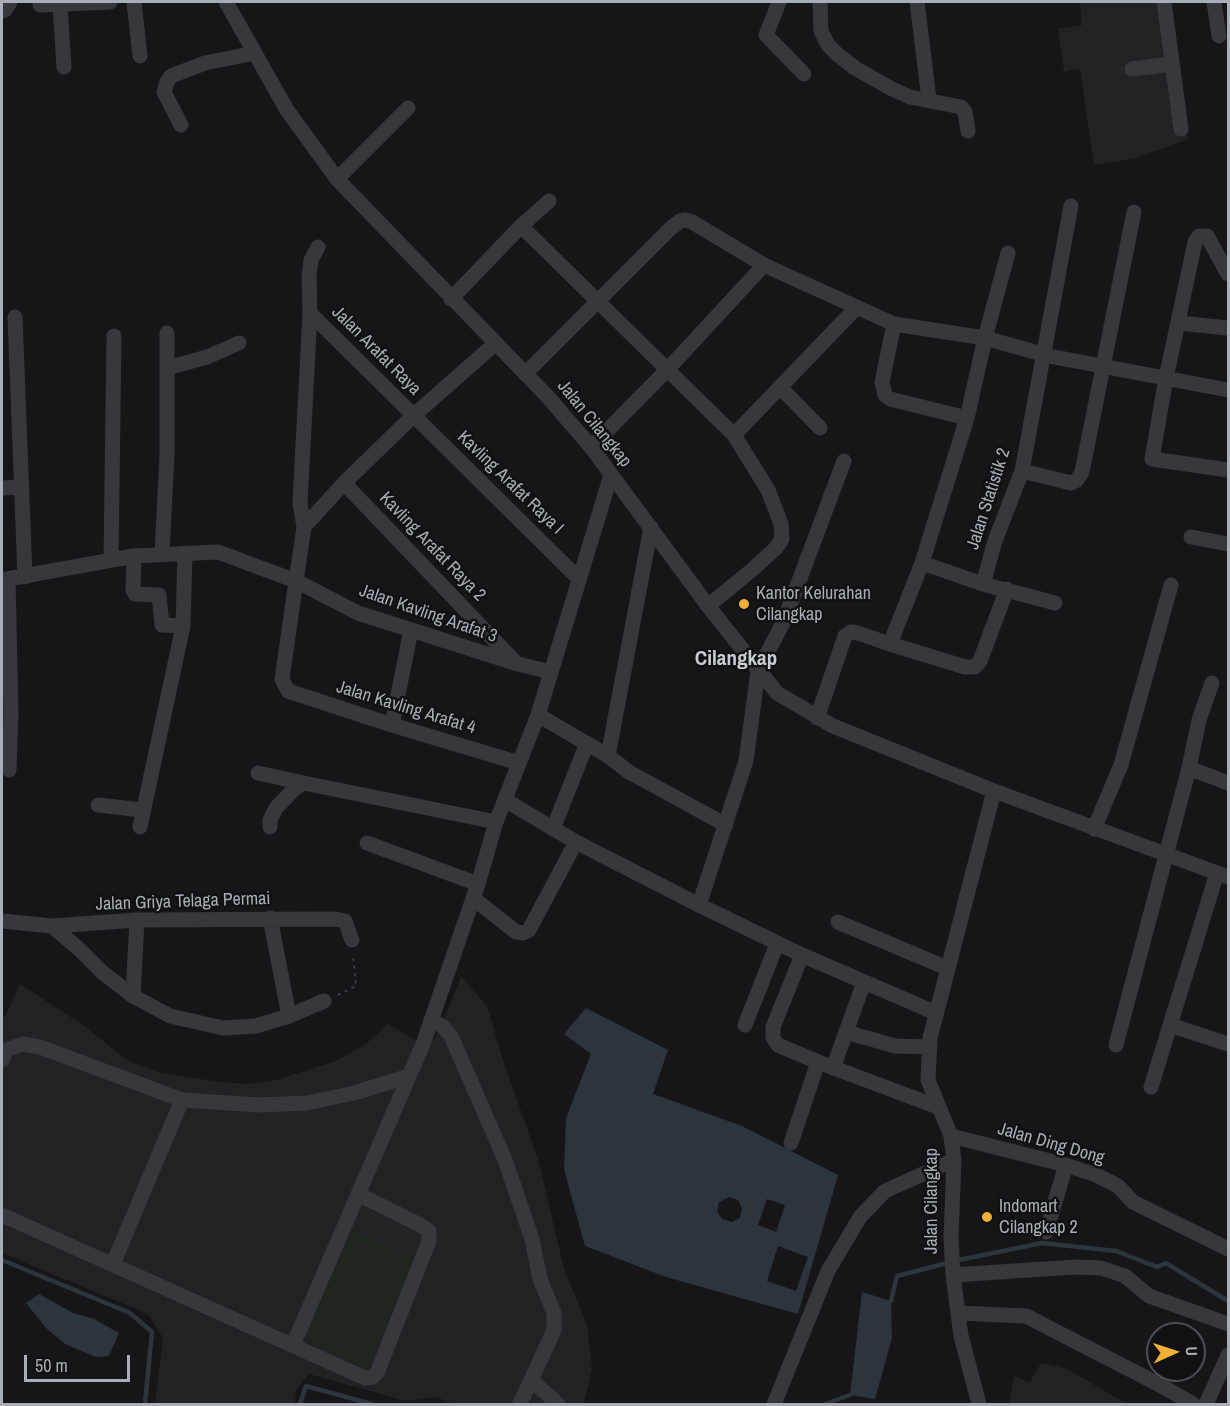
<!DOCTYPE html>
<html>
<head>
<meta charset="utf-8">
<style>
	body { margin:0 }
	#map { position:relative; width:1230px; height:1406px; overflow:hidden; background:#161618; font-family:"Archivo Narrow",sans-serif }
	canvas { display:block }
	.frame { position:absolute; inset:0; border:3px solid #a8adb8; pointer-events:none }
	.north { position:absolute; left:1146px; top:1322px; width:60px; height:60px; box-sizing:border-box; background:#111113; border:2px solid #4d4f55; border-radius:50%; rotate:87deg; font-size:16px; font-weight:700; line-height:24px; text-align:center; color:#a8adb8 }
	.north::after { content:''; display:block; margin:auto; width:21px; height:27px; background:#f2b134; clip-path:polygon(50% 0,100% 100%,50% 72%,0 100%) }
	.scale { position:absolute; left:24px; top:1355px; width:106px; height:27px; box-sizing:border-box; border:3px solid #a8adb8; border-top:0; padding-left:8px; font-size:18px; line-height:21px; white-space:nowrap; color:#a8adb8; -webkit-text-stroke:4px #111113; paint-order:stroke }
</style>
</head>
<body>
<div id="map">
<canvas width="1230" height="1406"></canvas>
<div class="frame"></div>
<div class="north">U</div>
<div class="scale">50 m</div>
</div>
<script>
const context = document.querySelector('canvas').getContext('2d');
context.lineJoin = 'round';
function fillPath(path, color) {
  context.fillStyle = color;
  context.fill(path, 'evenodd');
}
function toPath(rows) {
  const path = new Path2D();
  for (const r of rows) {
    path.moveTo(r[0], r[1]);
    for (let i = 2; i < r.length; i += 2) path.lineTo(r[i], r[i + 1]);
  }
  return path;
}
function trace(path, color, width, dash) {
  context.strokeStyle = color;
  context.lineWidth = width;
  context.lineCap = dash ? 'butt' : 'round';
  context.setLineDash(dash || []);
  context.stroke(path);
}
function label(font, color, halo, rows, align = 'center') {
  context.font = font + ' "Archivo Narrow",sans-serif';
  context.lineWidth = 5;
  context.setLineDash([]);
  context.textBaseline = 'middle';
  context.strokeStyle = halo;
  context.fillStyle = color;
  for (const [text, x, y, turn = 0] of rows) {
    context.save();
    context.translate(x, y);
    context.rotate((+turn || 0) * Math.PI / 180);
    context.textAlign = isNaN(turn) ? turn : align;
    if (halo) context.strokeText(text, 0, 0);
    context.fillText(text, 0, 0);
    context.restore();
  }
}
fillPath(toPath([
	[1080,2,1170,2,1188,139,1136,158,1094,165,1080,69,1064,72,1058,29,1082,25],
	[461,976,487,1006,502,1057,539,1162,564,1269,587,1325,592,1368,584,1404,453,1404,436,1397,406,1401,309,1374,296,1390,295,1404,155,1404,163,1338,148,1314,2,1253,2,1017,6,1015,20,984,83,1025,127,1060,157,1072,219,1082,248,1084,276,1080,336,1061,367,1043,388,1024,423,1044,431,1044,442,1025],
	[1041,1363,1067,1369,1124,1402,1125,1404,1009,1404,1014,1376,1030,1382]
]), '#222225');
fillPath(toPath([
	[354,1231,415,1260,367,1368,304,1337]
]), '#1e261f');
fillPath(toPath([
	[586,1008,668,1050,653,1094,742,1126,838,1175,798,1314,666,1277,585,1246,564,1169,566,1118,591,1054,564,1034],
	[729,1197,738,1200,742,1208,740,1218,732,1222,722,1219,717,1211,719,1202],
	[767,1199,785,1205,776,1232,758,1225],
	[778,1246,808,1257,796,1291,767,1281],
	[862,1292,891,1301,892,1338,875,1399,850,1395],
	[39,1294,73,1313,94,1319,119,1333,109,1356,96,1357,65,1344,46,1328,26,1303]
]), '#2c353c');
trace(toPath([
	[2,1260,130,1313,152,1332,145,1404],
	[891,1301,897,1276,959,1260,1042,1243,1116,1251,1157,1267,1166,1263,1228,1301],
	[300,1404,306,1386,372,1404],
	[825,1404,850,1395]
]), '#2c353c', 4.5);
trace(toPath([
	[338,995,356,986,353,955]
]), '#3d3f44', 2, [3, 4.5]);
trace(toPath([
	[134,2,140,56],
	[226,2,287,110,337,179,548,397,591,447,708,606,777,693,833,726,994,791,1228,877],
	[779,2,766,35,804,74],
	[820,2,821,31,828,45,837,54,855,68,892,89,910,97,961,107,965,112,968,131],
	[917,2,929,99],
	[1164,2,1181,129],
	[1214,2,1219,36],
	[60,4,64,67],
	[40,5,110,2],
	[2,11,5,10,10,2],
	[1132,69,1172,64],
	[181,125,164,92,167,82,171,76,205,63,255,53],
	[337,179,408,108],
	[521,226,734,435,768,490,781,524,782,539,776,548,753,569,708,606],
	[1228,274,1207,236,1199,236,1195,242,1166,378,1152,459,1228,470],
	[451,299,521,226,549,201],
	[310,313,578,578],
	[15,317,25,577],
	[1179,323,1228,328],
	[894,324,882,382,885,395,890,399,967,418],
	[167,368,207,357,239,343],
	[525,374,671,228,680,221,686,220,692,222,764,265,894,324,985,338,1049,356,1228,390],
	[780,387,820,428],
	[734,435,857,307],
	[591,447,667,370,764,265],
	[1022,471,1071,483,1077,480,1082,472,1134,212],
	[344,483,516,663],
	[2,488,21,487],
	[304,527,300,503,310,313,309,276,311,260,318,247],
	[1191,537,1228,544],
	[162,554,167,454,167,333],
	[134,556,133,590,135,594,159,595,162,625,183,626],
	[111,560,114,336],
	[922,563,983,584,1055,603],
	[8,579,11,713,9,770],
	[2,580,134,556,218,552,296,581,304,527,344,483,413,416,496,343],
	[983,584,995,541,1022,471,1071,206],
	[890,644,965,667,975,667,980,661,1007,589],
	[538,715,608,756,629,772,726,825],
	[817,718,845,636,851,632,858,633,890,644,922,563,967,418,985,338,1008,253],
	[392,725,411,630],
	[608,756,651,527],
	[519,763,392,725,288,691,282,679,296,581,358,613,518,664,551,672],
	[1189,768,1228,783],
	[258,773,304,783],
	[505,800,576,842,699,905,802,955,936,1013],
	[98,805,142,810],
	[140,827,183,626,185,553],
	[270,827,270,820,276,808,295,788,304,783,496,822],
	[553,829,587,743],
	[1094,829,1121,765,1171,585],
	[367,843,478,884],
	[473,898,516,932,523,933,529,930,576,842],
	[699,905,746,761,758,671,784,621,844,461],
	[270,918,289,1016],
	[2,921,52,926,137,920,335,919,345,921,352,940],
	[838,922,947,968],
	[52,926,80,950,102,972,133,996,170,1016,223,1028,256,1026,289,1016,324,1001],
	[802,955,773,1027,773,1038,778,1045,818,1062,938,1107],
	[133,996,137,920],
	[431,1020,442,1026,451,1036,505,1160,532,1239,540,1279,554,1313,554,1330,520,1404],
	[745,1025,777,944],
	[1170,1025,1228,1044],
	[846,1032,895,1046,930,1047],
	[1116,1045,1189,768,1199,720,1212,683],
	[2,1060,6,1050,23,1044,40,1047,182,1100,259,1105,307,1103,354,1093,409,1076],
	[833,1068,864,982],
	[1151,1087,1217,873],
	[951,1136,1066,1165,1096,1175,1118,1186,1133,1202,1228,1249],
	[791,1143,818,1062],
	[2,1215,365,1378,373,1377,377,1373,429,1241,429,1231,422,1226,358,1194],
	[1046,1232,1066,1165],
	[113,1264,182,1100],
	[953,1275,1076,1267,1101,1268,1125,1276,1149,1296,1228,1324],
	[958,1313,1026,1316,1160,1385,1193,1404],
	[293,1345,423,1044,478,884,496,822,538,715,611,475],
	[531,1380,558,1404],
	[774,1404,828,1271,860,1217,885,1191,954,1160],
	[979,1404,961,1336,953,1275,951,1237,954,1160,951,1136,928,1080,930,1038,994,791],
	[1206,1404,1228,1355]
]), '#37383d', 15);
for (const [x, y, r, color] of [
	[744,604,6,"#f2b134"],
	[987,1217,6,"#f2b134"]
]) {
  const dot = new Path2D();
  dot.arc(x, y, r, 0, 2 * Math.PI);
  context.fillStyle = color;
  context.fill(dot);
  trace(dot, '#111113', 2);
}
label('18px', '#a8adb8', '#111113', [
	["Jalan Arafat Raya",376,351,45],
	["Jalan Cilangkap",594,424,51],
	["Kavling Arafat Raya I",510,483,44],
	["Jalan Statistik 2",989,499,-72],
	["Kavling Arafat Raya 2",432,547,46],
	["Jalan Kavling Arafat 3",428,614,19],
	["Jalan Kavling Arafat 4",406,708,17],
	["Jalan Griya Telaga Permai",183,902,-2],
	["Jalan Ding Dong",1051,1144,16],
	["Jalan Cilangkap",932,1201,-90]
]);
label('18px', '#a8adb8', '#111113', [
	["Kantor Kelurahan",756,594],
	["Cilangkap",756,615],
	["Indomart",999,1207],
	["Cilangkap 2",999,1228]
], 'left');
label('bold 21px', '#c9ccd4', '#111113', [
	["Cilangkap",736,659]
]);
</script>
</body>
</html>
